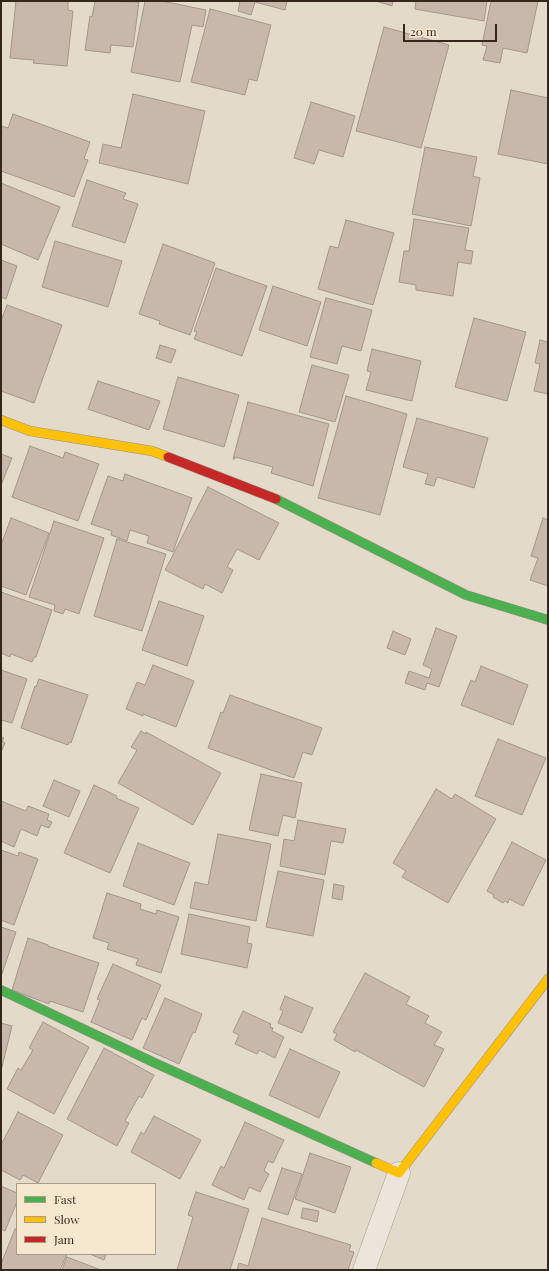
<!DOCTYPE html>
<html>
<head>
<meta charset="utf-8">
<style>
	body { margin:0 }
	#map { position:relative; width:549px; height:1271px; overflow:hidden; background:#e4daca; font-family:"Playfair Display",serif }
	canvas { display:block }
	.frame { position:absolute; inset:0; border:2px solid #36271c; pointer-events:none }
	.legend { position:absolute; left:16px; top:1183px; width:140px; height:72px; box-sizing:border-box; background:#f5e8cf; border:1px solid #a99b87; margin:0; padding:5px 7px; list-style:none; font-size:12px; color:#36271c }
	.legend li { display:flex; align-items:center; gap:8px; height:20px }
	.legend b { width:20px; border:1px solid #a99b87 }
	.scale { position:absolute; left:403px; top:24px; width:94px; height:18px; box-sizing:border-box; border:2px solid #36271c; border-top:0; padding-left:5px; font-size:12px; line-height:14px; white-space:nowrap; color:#36271c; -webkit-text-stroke:3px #f5e8cf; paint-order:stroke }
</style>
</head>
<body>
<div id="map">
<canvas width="549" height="1271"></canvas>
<div class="frame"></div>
<ul class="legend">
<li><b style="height:5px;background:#4caf50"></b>Fast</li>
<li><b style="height:5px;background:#ffc107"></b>Slow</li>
<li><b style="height:5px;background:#c62828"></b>Jam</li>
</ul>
<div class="scale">20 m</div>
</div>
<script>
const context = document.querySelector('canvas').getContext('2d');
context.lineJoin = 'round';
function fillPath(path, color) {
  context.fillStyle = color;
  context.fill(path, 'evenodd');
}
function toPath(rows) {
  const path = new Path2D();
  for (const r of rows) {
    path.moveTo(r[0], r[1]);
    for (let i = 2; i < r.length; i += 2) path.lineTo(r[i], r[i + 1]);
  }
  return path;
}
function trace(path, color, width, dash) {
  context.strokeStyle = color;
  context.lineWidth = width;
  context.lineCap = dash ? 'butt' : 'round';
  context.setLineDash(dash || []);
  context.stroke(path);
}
const building = toPath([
	[16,1,68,1,68,10,73,11,67,66,33,63,34,60,10,58,16,1],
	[95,1,139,2,133,47,111,45,110,53,85,50,90,16,92,17,95,1],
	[145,1,162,1,206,10,203,27,192,25,180,82,131,72,145,1],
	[239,1,287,1,285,10,255,2,251,15,238,11,240,1,239,1],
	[376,1,393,1,392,6,376,1],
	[416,1,487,1,484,21,415,9,416,1],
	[491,1,538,1,527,53,503,48,500,63,483,60,487,46,482,45,491,1],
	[210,9,271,25,257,81,249,79,245,95,191,82,210,9],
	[384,27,449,45,421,148,356,131,384,27],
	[511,90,548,98,548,164,498,154,511,90],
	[133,94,205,111,188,184,99,163,103,144,121,148,133,94],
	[311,102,355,116,343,157,319,150,314,164,294,158,311,102],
	[13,114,90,142,84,159,88,160,74,197,1,171,1,126,8,128,13,114],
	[425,147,477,157,473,176,480,178,471,226,412,214,425,147],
	[87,180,126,193,123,199,138,204,125,243,72,226,87,180],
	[1,183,60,207,38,260,1,244,1,183],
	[414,219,469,228,465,250,473,251,471,264,458,262,453,296,416,290,416,285,399,282,404,251,409,251,414,219],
	[346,220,394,233,373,305,318,289,330,246,338,248,346,220],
	[55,241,122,261,108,307,42,287,55,241],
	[163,244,215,263,190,335,159,324,160,321,139,314,163,244],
	[1,260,17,266,6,299,1,297,1,260],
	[216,268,267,286,242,356,194,339,197,332,194,331,216,268],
	[273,286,321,302,307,346,259,330,273,286],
	[326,298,372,310,361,351,342,346,337,364,310,357,326,298],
	[7,305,62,325,34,403,1,391,1,321,7,305],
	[474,318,526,332,507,401,455,387,474,318],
	[540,340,548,342,548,394,534,391,540,364,535,363,540,340],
	[160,345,176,350,171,363,156,358,160,345],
	[372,349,421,361,412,401,366,390,371,372,367,371,372,349],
	[312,365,349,375,335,422,299,412,312,365],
	[178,377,239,395,224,447,163,429,178,377],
	[98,381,160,401,149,430,88,409,98,381],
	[346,396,407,414,380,515,318,498,346,396],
	[248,402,329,424,313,486,271,473,273,467,235,457,235,459,233,459,248,402],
	[417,418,488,438,474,488,437,477,434,486,425,484,428,474,403,467,417,418],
	[30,446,63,458,65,452,99,464,78,521,12,497,30,446],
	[1,454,12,458,1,485,1,454],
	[125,474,192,498,173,552,147,543,149,536,130,530,127,541,111,535,112,531,91,524,108,476,123,481,125,474],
	[208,487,279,523,259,560,237,549,227,567,233,570,222,593,205,584,203,589,165,570,208,487],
	[11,518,49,533,26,595,1,586,1,545,11,518],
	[543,518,548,520,548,586,530,580,538,558,531,556,543,518],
	[54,521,104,538,79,614,65,609,63,614,54,611,55,605,29,597,54,521],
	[117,539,166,554,142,631,94,616,117,539],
	[1,592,52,610,36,657,34,657,32,662,11,654,10,657,1,653,1,592],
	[159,601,204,616,187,666,142,650,159,601],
	[436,628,457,636,439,687,427,683,425,690,405,683,409,671,429,678,432,669,423,665,436,628],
	[393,631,411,639,405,655,387,648,393,631],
	[153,665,194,681,176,727,143,714,143,716,126,709,137,682,145,685,153,665],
	[481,666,528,685,513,725,461,705,471,680,475,682,481,666],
	[1,670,27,679,12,723,1,720,1,670],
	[39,679,88,695,71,743,69,742,68,745,21,728,35,686,36,687,39,679],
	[230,695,322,728,312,755,303,752,294,778,208,748,221,712,223,713,230,695],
	[141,731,146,734,146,732,221,773,193,825,118,783,137,750,131,747,141,731],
	[1,737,4,738,2,741,5,743,1,752,1,737],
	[498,739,546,758,522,815,475,796,498,739],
	[261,774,302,783,295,818,283,815,278,836,249,830,261,774],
	[54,780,80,791,69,817,43,806,54,780],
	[94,785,117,796,116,798,139,808,110,873,64,853,94,785],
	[436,789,452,799,455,794,496,819,448,903,402,877,406,871,393,863,436,789],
	[1,801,26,811,28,806,49,814,47,820,52,822,49,828,41,825,37,836,21,829,14,847,1,841,1,801],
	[298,820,346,829,343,843,331,841,325,875,280,866,284,839,294,841,298,820],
	[218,834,271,844,256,921,190,908,195,882,208,885,218,834],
	[512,842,546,860,523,906,509,899,508,903,505,901,503,903,493,897,494,895,487,891,512,842],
	[138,843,190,863,174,905,123,886,138,843],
	[1,850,18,856,19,852,38,859,14,925,1,920,1,850],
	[278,871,324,880,313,936,266,927,278,871],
	[334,884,344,886,342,900,332,898,334,884],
	[107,893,141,904,140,909,156,914,157,910,179,917,161,973,136,965,138,959,107,949,109,943,93,938,107,893],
	[189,914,250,927,247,943,252,944,247,968,181,954,189,914],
	[1,927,16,932,2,974,1,974,1,927],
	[28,938,48,945,48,946,99,963,83,1012,50,1001,49,1004,12,990,28,938],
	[113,964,161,985,146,1020,142,1018,132,1040,91,1022,100,1000,97,999,113,964],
	[365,973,410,997,406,1004,429,1016,425,1023,442,1032,434,1045,444,1049,424,1087,356,1050,355,1052,334,1040,337,1034,333,1032,365,973],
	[285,996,313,1008,302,1033,278,1023,283,1011,280,1009,285,996],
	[165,998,202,1014,195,1033,193,1032,179,1064,143,1048,165,998],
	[243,1011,271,1024,270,1027,273,1028,272,1031,284,1037,275,1058,259,1050,257,1054,235,1044,239,1035,233,1032,243,1011],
	[43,1022,89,1047,54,1114,7,1089,18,1068,21,1070,33,1050,29,1048,43,1022],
	[1,1023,12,1026,1,1071,1,1023],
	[104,1048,154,1075,142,1098,139,1096,125,1121,129,1123,117,1146,67,1119,104,1048],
	[290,1049,340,1072,319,1118,269,1095,290,1049],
	[18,1112,63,1135,38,1183,23,1175,20,1180,1,1170,1,1145,18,1112],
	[154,1116,201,1140,180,1179,131,1152,141,1132,144,1134,154,1116],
	[245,1122,284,1140,273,1163,268,1161,264,1171,269,1174,260,1192,249,1187,244,1200,212,1185,221,1166,224,1168,245,1122],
	[310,1153,351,1167,335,1213,295,1199,310,1153],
	[282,1168,302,1174,288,1215,268,1209,282,1168],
	[1,1186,17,1193,17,1202,5,1231,1,1229,1,1186],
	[196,1192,249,1209,230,1270,177,1270,193,1217,188,1215,196,1192],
	[303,1208,319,1211,317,1222,301,1218,303,1208],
	[262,1218,351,1245,349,1251,354,1252,348,1270,237,1270,239,1263,248,1266,262,1218],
	[15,1229,17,1230,17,1254,67,1254,60,1270,1,1270,1,1264,15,1229],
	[90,1254,106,1254,104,1260,90,1254],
	[67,1257,101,1270,62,1270,67,1257]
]);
fillPath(building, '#c7b8ab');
trace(building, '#a3968a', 1);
const street = toPath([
	[364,1270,399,1173]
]);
const fast = toPath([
	[276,499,466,595,548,620],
	[1,990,155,1063,376,1163]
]);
const slow = toPath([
	[1,420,30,431,152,451,168,457],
	[376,1163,399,1173,548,979]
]);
const jam = toPath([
	[168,457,276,499]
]);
trace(street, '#a89f94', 23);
trace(fast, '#988f84', 10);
trace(slow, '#988f84', 10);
trace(jam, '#988f84', 10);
trace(street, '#ebe5dc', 22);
trace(fast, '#4caf50', 9);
trace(slow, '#ffc107', 9);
trace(jam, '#c62828', 9);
</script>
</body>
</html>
